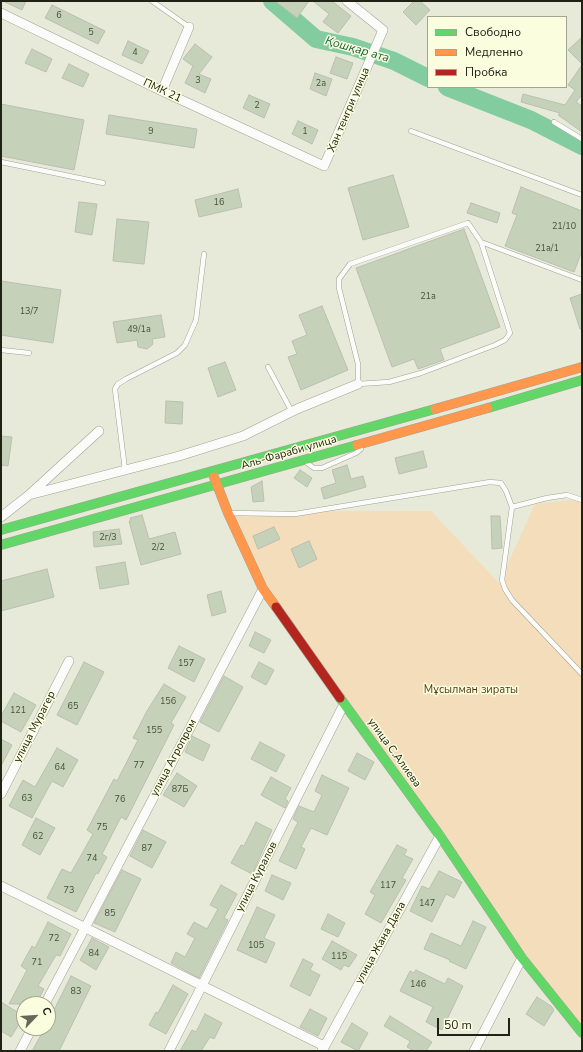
<!DOCTYPE html>
<html>
<head>
<meta charset="utf-8">
<style>
	body { margin:0 }
	#map { position:relative; width:583px; height:1052px; overflow:hidden; background:#e7ead8; font-family:"Nunito Sans",sans-serif }
	canvas { display:block }
	.frame { position:absolute; inset:0; border:2px solid #212216; pointer-events:none }
	.legend { position:absolute; left:427px; top:16px; width:140px; height:72px; box-sizing:border-box; background:#fafede; border:1px solid #a3a68e; margin:0; padding:5px 7px; list-style:none; font-size:12px; color:#212216 }
	.legend li { display:flex; align-items:center; gap:8px; height:20px }
	.legend b { width:20px; border:1px solid #a3a68e }
	.north { position:absolute; left:16px; top:996px; width:40px; height:40px; box-sizing:border-box; background:#fafede; border:1px solid #a3a68e; border-radius:50%; rotate:65deg; font-size:11px; font-weight:700; line-height:16px; text-align:center; color:#212216 }
	.north::after { content:''; display:block; margin:auto; width:14px; height:18px; background:#66685a; clip-path:polygon(50% 0,100% 100%,50% 72%,0 100%) }
	.scale { position:absolute; left:437px; top:1018px; width:73px; height:18px; box-sizing:border-box; border:2px solid #212216; border-top:0; padding-left:5px; font-size:12px; line-height:14px; white-space:nowrap; color:#212216; -webkit-text-stroke:3px #fafede; paint-order:stroke }
</style>
</head>
<body>
<div id="map">
<canvas width="583" height="1052"></canvas>
<div class="frame"></div>
<ul class="legend">
<li><b style="height:5px;background:#63d668"></b>Свободно</li>
<li><b style="height:5px;background:#ff974d"></b>Медленно</li>
<li><b style="height:5px;background:#b3261e"></b>Пробка</li>
</ul>
<div class="north">С</div>
<div class="scale">50 m</div>
</div>
<script>
const context = document.querySelector('canvas').getContext('2d');
context.lineJoin = 'round';
function fillPath(path, color) {
  context.fillStyle = color;
  context.fill(path, 'evenodd');
}
function toPath(rows) {
  const path = new Path2D();
  for (const r of rows) {
    path.moveTo(r[0], r[1]);
    for (let i = 2; i < r.length; i += 2) path.lineTo(r[i], r[i + 1]);
  }
  return path;
}
function trace(path, color, width, dash) {
  context.strokeStyle = color;
  context.lineWidth = width;
  context.lineCap = dash ? 'butt' : 'round';
  context.setLineDash(dash || []);
  context.stroke(path);
}
function label(font, color, halo, rows, align = 'center') {
  context.font = font + ' "Nunito Sans",sans-serif';
  context.lineWidth = 3;
  context.setLineDash([]);
  context.textBaseline = 'middle';
  context.strokeStyle = halo;
  context.fillStyle = color;
  for (const [text, x, y, turn = 0] of rows) {
    context.save();
    context.translate(x, y);
    context.rotate((+turn || 0) * Math.PI / 180);
    context.textAlign = isNaN(turn) ? turn : align;
    if (halo) context.strokeText(text, 0, 0);
    context.fillText(text, 0, 0);
    context.restore();
  }
}
fillPath(toPath([
	[582,499,582,1033,263,589,224,511,431,511,499,583,535,504]
]), '#f4ddba');
trace(toPath([
	[272,1,316,39,353,47,394,61,428,78],
	[447,87,531,120,582,146]
]), '#82cc9f', 18);
const building = toPath([
	[3,1,26,1,22,10,3,1],
	[275,1,309,1,297,18,275,1],
	[313,1,332,1,351,16,338,33,323,22,329,14,313,1],
	[414,1,420,1,430,10,416,25,403,12,414,1],
	[52,5,105,31,98,44,45,18,52,5],
	[582,37,582,64,568,50,582,37],
	[128,41,149,51,142,64,122,55,128,41],
	[195,44,212,57,199,74,211,79,205,93,185,83,193,66,183,59,195,44],
	[32,49,52,59,46,72,25,63,32,49],
	[336,57,353,63,347,79,330,73,336,57],
	[69,64,89,74,83,87,62,78,69,64],
	[582,65,582,95,576,102,582,106,582,132,558,115,560,113,521,102,523,94,565,105,575,90,568,85,582,65],
	[315,73,332,79,326,96,310,89,315,73],
	[249,95,270,104,264,118,243,108,249,95],
	[1,104,84,120,74,170,1,156,1,104],
	[109,115,197,129,194,148,106,134,109,115],
	[298,121,318,130,312,144,292,134,298,121],
	[393,175,409,227,363,240,348,188,393,175],
	[521,187,582,211,582,251,574,272,505,246,517,215,512,213,521,187],
	[238,189,242,207,199,217,195,200,238,189],
	[79,202,97,204,92,235,75,232,79,202],
	[471,203,500,213,497,223,467,213,471,203],
	[117,219,149,222,144,264,113,261,117,219],
	[464,229,500,327,440,349,444,360,418,369,414,359,392,367,356,268,464,229],
	[1,281,61,290,53,343,1,335,1,281],
	[582,294,582,329,580,329,570,298,582,294],
	[322,306,348,370,301,390,288,357,297,354,292,341,307,335,299,315,322,306],
	[161,315,165,337,152,339,153,344,147,349,138,347,137,340,117,343,113,322,161,315],
	[225,362,236,390,218,397,208,368,225,362],
	[166,401,183,402,182,424,165,423,166,401],
	[1,436,12,437,8,466,1,465,1,436],
	[423,451,427,467,399,474,395,458,423,451],
	[347,465,351,479,363,476,366,487,324,499,321,488,336,483,332,470,347,465],
	[300,470,312,478,307,487,294,478,300,470],
	[262,481,264,501,253,502,251,487,262,481],
	[142,515,149,539,175,532,181,554,141,565,129,521,131,521,130,518,142,515],
	[491,516,500,516,502,548,492,549,491,516],
	[274,527,280,539,258,549,253,536,274,527],
	[119,529,122,544,94,547,93,532,119,529],
	[309,541,317,559,299,568,291,549,309,541],
	[125,562,129,584,100,589,96,567,125,562],
	[47,569,54,597,1,611,1,581,47,569],
	[221,591,226,612,212,616,207,595,221,591],
	[255,632,271,640,264,653,249,646,255,632],
	[179,646,205,659,194,682,168,668,179,646],
	[84,662,104,672,77,725,57,715,84,662],
	[259,662,274,670,266,685,251,677,259,662],
	[224,676,243,687,219,732,200,722,224,676],
	[164,684,186,697,171,723,174,725,126,820,121,817,102,854,107,857,98,874,96,873,76,912,47,898,62,869,71,873,93,834,87,830,114,779,117,781,138,740,133,738,147,711,164,684],
	[14,693,36,705,21,732,1,721,1,716,14,693],
	[192,736,210,745,203,761,185,752,192,736],
	[1,739,12,745,1,766,1,739],
	[260,742,285,755,276,772,251,759,260,742],
	[57,748,78,760,63,787,52,781,32,818,9,806,23,780,35,787,57,748],
	[357,753,374,762,365,780,348,771,357,753],
	[177,773,197,786,184,807,163,795,177,773],
	[322,775,349,788,327,835,311,828,301,847,305,849,296,869,279,861,298,822,293,819,299,806,314,812,322,795,315,791,322,775],
	[271,777,291,788,285,799,288,801,285,808,261,795,271,777],
	[36,818,55,828,40,855,22,845,36,818],
	[256,822,272,830,252,874,231,863,241,845,244,846,256,822],
	[143,830,166,842,152,868,130,856,143,830],
	[397,845,407,850,404,855,413,859,402,878,406,880,381,923,365,914,375,895,370,892,397,845],
	[122,870,141,879,115,932,94,923,122,870],
	[439,871,462,882,454,898,446,894,432,922,410,911,422,886,429,889,439,871],
	[272,875,291,883,283,900,265,891,272,875],
	[221,885,237,894,224,918,228,920,199,978,171,963,176,952,185,957,195,938,187,934,194,922,207,929,218,909,210,905,221,885],
	[257,907,275,915,264,938,275,943,266,963,237,950,257,907],
	[328,914,345,923,338,937,321,929,328,914],
	[473,921,486,927,466,969,449,961,450,960,424,949,431,933,461,946,473,921],
	[48,922,71,934,60,956,56,955,38,986,44,989,36,1004,9,1004,27,970,21,966,32,946,35,948,48,922],
	[92,938,109,947,96,970,80,960,92,938],
	[332,941,357,955,349,967,344,965,341,970,322,959,332,941],
	[303,959,313,964,310,970,320,975,310,996,290,986,303,959],
	[416,970,445,984,448,978,463,986,442,1030,426,1022,433,1007,400,991,410,971,414,973,416,970],
	[71,976,91,986,59,1051,32,1051,45,1028,48,1028,48,1022,71,976],
	[173,985,188,994,166,1034,149,1025,156,1012,158,1013,173,985],
	[537,997,551,1006,554,1010,544,1026,526,1014,537,997],
	[1,1002,24,1016,11,1037,1,1031,1,1002],
	[310,1009,327,1018,318,1036,300,1027,310,1009],
	[205,1014,222,1023,214,1039,210,1037,201,1051,180,1051,192,1030,196,1032,205,1014],
	[390,1016,432,1042,426,1051,414,1051,407,1047,410,1041,384,1026,390,1016],
	[352,1023,368,1033,358,1051,341,1042,352,1023]
]);
fillPath(building, '#c5d1b9');
trace(building, '#babfb2', 1);
const lane = toPath([
	[152,1,189,27],
	[554,122,582,139],
	[411,131,582,195],
	[1,162,103,183],
	[468,223,481,242,510,333,505,340,495,345,421,373,389,382,358,384,358,364,339,288,339,279,350,264,468,223],
	[481,242,582,280],
	[1,350,29,353],
	[268,367,292,412],
	[307,463,314,468,322,468,356,453,361,449],
	[125,470,115,389,118,384,126,379,177,353,185,345,196,320,204,254],
	[512,507,547,498,567,495,582,500],
	[230,513,295,514,490,482,501,483,506,491,512,507,502,580,505,589,512,600,582,674]
]);
const street = toPath([
	[1,13,162,91,324,166,383,30,347,1],
	[162,91,189,27],
	[29,495,179,456,243,436,297,409,358,384],
	[1,517,29,495,99,431],
	[1,794,69,661],
	[1,886,324,1046],
	[45,1004,263,589],
	[20,1051,32,1028],
	[169,1051,344,704],
	[322,1051,440,836],
	[474,1051,522,958]
]);
const fast = toPath([
	[488,408,582,380],
	[1,530,435,409],
	[1,545,357,445],
	[340,698,440,836,522,958,582,1033]
]);
const slow = toPath([
	[435,409,582,367],
	[357,445,488,408],
	[214,477,228,513,263,589,276,607]
]);
const jam = toPath([
	[276,607,340,698]
]);
trace(lane, '#a1a294', 5.5);
trace(street, '#a1a294', 10);
trace(fast, '#a1a294', 10);
trace(slow, '#a1a294', 10);
trace(jam, '#a1a294', 10);
trace(lane, '#fbfcf9', 4.5);
trace(street, '#fbfcf9', 9);
trace(fast, '#63d668', 9);
trace(slow, '#ff974d', 9);
trace(jam, '#b3261e', 9);
label('9px', '#4a4e3f', null, [
	["6",59,16],
	["5",91,33],
	["4",135,53],
	["3",198,81],
	["2а",321,84],
	["2",257,106],
	["9",151,132],
	["1",305,132],
	["16",219,203],
	["21/10",564,227],
	["21а/1",547,249],
	["21а",428,297],
	["13/7",29,312],
	["49/1а",139,330],
	["2г/3",108,538],
	["2/2",158,548],
	["157",186,664],
	["156",168,702],
	["65",73,707],
	["121",18,711],
	["155",154,731],
	["77",139,766],
	["64",60,768],
	["87Б",180,790],
	["63",27,799],
	["76",120,800],
	["75",102,828],
	["62",38,837],
	["87",147,849],
	["74",92,859],
	["117",388,886],
	["73",69,891],
	["147",427,904],
	["85",110,914],
	["72",54,939],
	["105",256,946],
	["84",94,954],
	["115",339,957],
	["71",37,963],
	["146",418,985],
	["83",76,992]
]);
label('11px', '#212216', '#fafede', [
	["ПМК 21",162,91,25],
	["Хан тенгри улица",349,110,-67],
	["Аль-Фараби улица",289,453,-16],
	["улица Мурагер",35,727,-63],
	["улица С.Алиева",394,753,54],
	["улица Агропром",174,758,-62],
	["улица Куралов",257,877,-63],
	["улица Жана Дала",381,943,-61]
]);
label('11px', '#563a18', '#fafede', [
	["Мұсылман зираты",471,690]
]);
label('italic 12px', '#15613d', '#fafede', [
	["Қошқар ата",357,50,16]
]);
</script>
</body>
</html>
